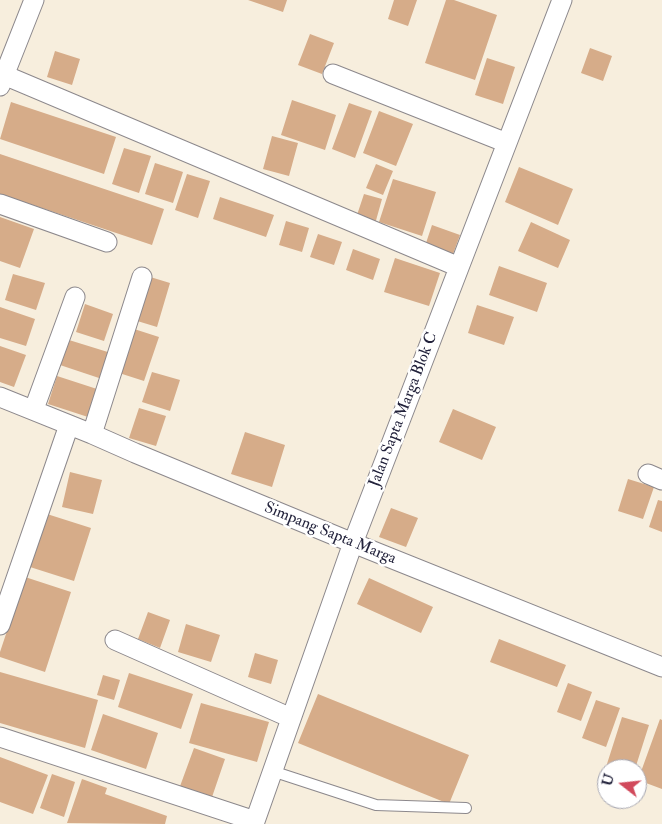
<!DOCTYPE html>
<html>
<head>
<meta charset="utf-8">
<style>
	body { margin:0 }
	#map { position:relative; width:662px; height:824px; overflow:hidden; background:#f7eedd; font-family:"IM FELL Double Pica",serif }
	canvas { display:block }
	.north { position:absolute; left:597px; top:759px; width:50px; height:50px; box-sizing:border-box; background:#fff; border:1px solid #a7a7b1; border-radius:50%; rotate:286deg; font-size:14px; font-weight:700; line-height:20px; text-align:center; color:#22223b }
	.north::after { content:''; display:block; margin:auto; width:18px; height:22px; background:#d1495b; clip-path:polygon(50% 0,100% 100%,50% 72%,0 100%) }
</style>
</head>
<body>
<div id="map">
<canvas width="662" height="824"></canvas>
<div class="north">U</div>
</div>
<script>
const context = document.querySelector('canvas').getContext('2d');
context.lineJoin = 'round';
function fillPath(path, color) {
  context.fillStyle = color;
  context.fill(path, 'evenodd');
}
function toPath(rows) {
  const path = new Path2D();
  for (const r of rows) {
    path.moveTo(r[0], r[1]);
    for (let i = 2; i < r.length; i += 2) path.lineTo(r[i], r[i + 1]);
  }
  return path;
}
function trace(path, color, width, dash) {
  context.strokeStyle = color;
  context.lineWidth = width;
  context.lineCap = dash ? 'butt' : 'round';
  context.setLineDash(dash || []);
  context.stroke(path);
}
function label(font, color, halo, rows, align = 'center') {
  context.font = font + ' "IM FELL Double Pica",serif';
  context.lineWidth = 5;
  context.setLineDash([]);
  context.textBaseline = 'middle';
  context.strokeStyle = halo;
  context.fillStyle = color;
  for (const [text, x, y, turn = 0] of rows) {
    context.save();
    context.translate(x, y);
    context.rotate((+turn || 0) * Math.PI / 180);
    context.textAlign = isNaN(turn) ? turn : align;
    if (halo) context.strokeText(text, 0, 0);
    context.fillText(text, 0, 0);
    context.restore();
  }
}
fillPath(toPath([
	[248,0,287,0,283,12],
	[394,0,417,0,408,26,388,19],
	[446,0,454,0,497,15,475,80,425,63],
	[310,34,334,43,322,74,298,65],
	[590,48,612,56,603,81,581,73],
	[55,51,80,59,72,85,47,77],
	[487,58,515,67,503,104,475,95],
	[292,100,336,115,325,150,281,135],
	[11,102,116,137,104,174,0,139],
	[349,103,372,111,355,158,332,149],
	[379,111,413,124,396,166,363,153],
	[272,136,298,143,289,176,263,169],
	[124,148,151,156,139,193,112,184],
	[0,154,164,209,152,245,0,194],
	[155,163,183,172,173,203,145,194],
	[376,164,393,171,383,195,366,188],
	[519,167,573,189,558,225,505,202],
	[187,174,210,181,198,218,175,210],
	[393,179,436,192,422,236,379,222],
	[364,194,382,199,375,224,356,218],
	[220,197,274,215,266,237,213,219],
	[0,217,34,229,20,268,0,261],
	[286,221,309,228,302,252,279,245],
	[531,222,570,240,558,268,518,251],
	[432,225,460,235,453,254,426,243],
	[318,234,342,242,334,265,310,257],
	[353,249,380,259,373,280,346,270],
	[395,258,440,273,429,306,384,292],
	[499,266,547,283,537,312,489,295],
	[13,274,45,283,36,310,5,300],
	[147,276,170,283,157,327,134,320],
	[85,304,113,314,104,341,76,332],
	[477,305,514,317,504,345,468,333],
	[0,307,35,319,26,346,0,338],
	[131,328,159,337,144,381,116,372],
	[69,340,111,353,102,379,60,365],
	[0,346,26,355,14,387,0,382],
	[152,372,180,380,170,411,142,402],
	[57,376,97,389,88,417,48,404],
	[139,408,166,416,156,446,129,438],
	[453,409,496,427,482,460,439,442],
	[245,432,285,445,272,487,231,474],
	[70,472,102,480,93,514,62,507],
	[628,479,654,487,643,519,618,511],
	[658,500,662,501,662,532,649,527],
	[391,508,418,518,406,547,379,537],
	[47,514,91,528,74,581,30,567],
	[25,577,71,592,45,672,0,657,0,652],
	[369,578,433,607,421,633,357,604],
	[148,612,170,620,160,648,138,639],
	[186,624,220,635,211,662,178,652],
	[499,639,566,665,557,687,490,662],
	[255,653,278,660,271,684,248,677],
	[0,672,98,700,85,748,0,723],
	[129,673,193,694,181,729,118,707],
	[103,675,120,680,114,700,97,695],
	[568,683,592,692,581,721,557,712],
	[318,694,469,755,449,804,298,743],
	[596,700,620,708,606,747,582,738],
	[201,703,269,722,257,762,189,743],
	[103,714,158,733,146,769,91,750],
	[622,717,649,725,635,769,613,769,606,767],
	[660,719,662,720,662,789,638,780],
	[194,748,225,759,211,800,179,789],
	[0,757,48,775,33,814,0,802],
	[52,774,75,782,64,817,40,808],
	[82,779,107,788,105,794,167,816,165,824,67,823]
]), '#d6ac89');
const service = toPath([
	[272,771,376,805,466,808]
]);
const minor = toPath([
	[333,74,507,143],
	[4,75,459,267],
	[0,86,34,0],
	[0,204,107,242],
	[0,397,92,434,135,453,353,543,662,667],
	[34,409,75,297],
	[92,434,142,277],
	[648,474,662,480],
	[0,625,69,425],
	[115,640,291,718],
	[0,737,255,821],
	[254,824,353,543,562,0]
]);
trace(service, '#8c888c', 12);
trace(minor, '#8c888c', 21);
trace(service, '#fff', 10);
trace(minor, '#fff', 19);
label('16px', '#22223b', '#fff', [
	["Jalan Sapta Marga Blok C",404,410,-69],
	["Simpang Sapta Marga",330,534,22]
]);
</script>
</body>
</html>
